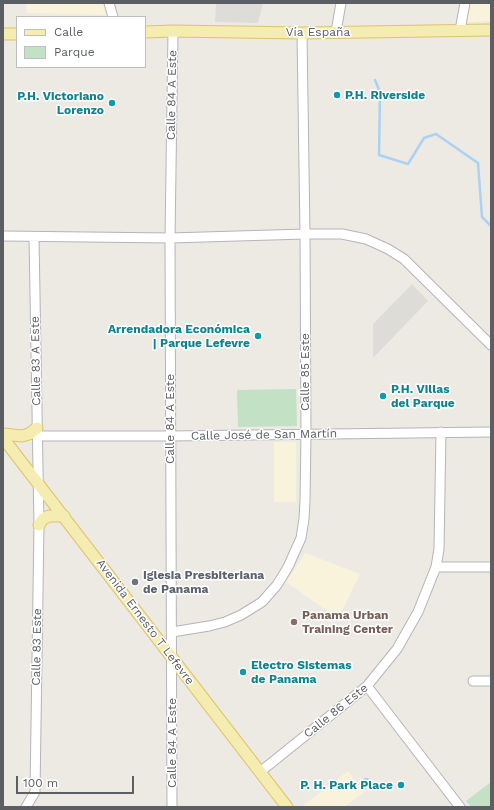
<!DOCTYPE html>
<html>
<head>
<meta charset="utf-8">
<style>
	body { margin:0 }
	#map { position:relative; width:494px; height:810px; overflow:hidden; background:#eceae3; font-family:"Work Sans",sans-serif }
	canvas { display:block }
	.frame { position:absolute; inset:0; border:4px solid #5b5e62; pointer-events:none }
	.legend { position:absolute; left:16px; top:16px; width:130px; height:52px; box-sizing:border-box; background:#fff; border:1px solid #bdbfc0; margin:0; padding:5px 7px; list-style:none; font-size:12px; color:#5b5e62 }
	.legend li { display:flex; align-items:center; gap:8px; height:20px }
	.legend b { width:20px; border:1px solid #bdbfc0 }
	.scale { position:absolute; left:16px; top:776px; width:118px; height:18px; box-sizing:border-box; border:2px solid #5b5e62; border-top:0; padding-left:5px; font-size:12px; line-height:14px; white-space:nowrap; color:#5b5e62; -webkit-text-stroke:3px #fff; paint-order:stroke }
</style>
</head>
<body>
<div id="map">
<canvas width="494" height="810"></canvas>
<div class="frame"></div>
<ul class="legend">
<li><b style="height:5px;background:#f4ecb0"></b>Calle</li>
<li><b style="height:11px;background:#c3e1c4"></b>Parque</li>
</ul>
<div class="scale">100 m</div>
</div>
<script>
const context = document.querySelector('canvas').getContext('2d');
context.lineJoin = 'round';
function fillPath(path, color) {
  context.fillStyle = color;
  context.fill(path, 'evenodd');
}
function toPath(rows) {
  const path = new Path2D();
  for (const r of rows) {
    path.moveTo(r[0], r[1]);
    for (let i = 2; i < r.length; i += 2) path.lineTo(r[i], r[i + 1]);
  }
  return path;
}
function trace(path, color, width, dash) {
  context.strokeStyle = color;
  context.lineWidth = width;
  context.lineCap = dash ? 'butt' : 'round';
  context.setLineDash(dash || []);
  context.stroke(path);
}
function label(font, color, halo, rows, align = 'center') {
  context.font = font + ' "Work Sans",sans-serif';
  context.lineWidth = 3;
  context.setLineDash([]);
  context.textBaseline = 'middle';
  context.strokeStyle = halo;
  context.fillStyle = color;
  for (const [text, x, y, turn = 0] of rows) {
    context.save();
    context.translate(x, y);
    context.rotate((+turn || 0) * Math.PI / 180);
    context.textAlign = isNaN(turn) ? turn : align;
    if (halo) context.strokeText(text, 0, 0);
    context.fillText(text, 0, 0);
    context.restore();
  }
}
fillPath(toPath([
	[26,3,104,3,107,15,27,13],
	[469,3,491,3,491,21,467,22],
	[274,442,296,442,296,502,274,502],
	[305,553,360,574,345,605,337,618,286,582],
	[348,771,364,792,344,807,301,807]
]), '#f9f3db');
fillPath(toPath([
	[216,3,263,3,258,23,215,22],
	[412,284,428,301,373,358,373,324]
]), '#dedcd8');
fillPath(toPath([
	[296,389,297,426,238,427,237,390],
	[491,782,491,807,471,807,466,801]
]), '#c3e1c4');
fillPath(toPath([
	[364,778,368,778,370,781,366,786,362,787,359,784]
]), '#acd1f4');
trace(toPath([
	[375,80,380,92,379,155,408,164,424,138,436,134,478,163,482,217,491,226]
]), '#acd1f4', 2.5);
const minor = toPath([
	[109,3,113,17],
	[460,30,465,3],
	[336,32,341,3],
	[3,236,170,238,305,234,342,234,366,239,388,249,404,259,491,345],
	[37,436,170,436,491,432],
	[436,567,491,567],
	[172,632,209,626,225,622,241,615,262,602,277,585,288,567,301,538,304,519,305,501,306,434,305,234,302,33],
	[473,681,491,681],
	[367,686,460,807],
	[260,772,367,686,397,649,418,612,436,567,439,549,441,432],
	[26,807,35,792,39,525,34,237],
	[172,807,170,238,173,31]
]);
const major = toPath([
	[145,32,173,31,302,33,491,30],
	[3,34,17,34],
	[3,434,22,436,29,434,37,428],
	[3,438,287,807],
	[39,525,43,519,49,516,64,516]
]);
trace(minor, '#b4b5b9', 11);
trace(major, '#dfc36a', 13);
trace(minor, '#fff', 9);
trace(major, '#f4ecb0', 11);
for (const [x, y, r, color] of [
	[337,95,4,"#0f9aa8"],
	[112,103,4,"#0f9aa8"],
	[258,336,4,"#0f9aa8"],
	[383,396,4,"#0f9aa8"],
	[135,582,4,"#6b7280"],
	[294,622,4,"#8d6e63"],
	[243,672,4,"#0f9aa8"],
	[401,785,4,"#0f9aa8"]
]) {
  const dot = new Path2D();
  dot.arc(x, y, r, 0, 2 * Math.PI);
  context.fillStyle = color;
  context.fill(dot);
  trace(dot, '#fff', 1.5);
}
label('12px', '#5b5e62', '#fff', [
	["Vía España",318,32],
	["Calle 84 A Este",172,95,-89],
	["Calle 83 A Este",36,361,-91],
	["Calle 85 Este",305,372,-90],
	["Calle 84 A Este",170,419,-90],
	["Calle José de San Martín",264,435,-1],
	["Avenida Ernesto T Lefevre",145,622,53],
	["Calle 83 Este",37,647,-89],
	["Calle 86 Este",336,711,-39],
	["Calle 84 A Este",172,743,-90]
]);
label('bold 12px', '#0d838f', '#fff', [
	["P.H. Riverside",345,95],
	["P.H. Victoriano",104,96,"right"],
	["Lorenzo",104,110,"right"],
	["Arrendadora Económica",250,329,"right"],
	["| Parque Lefevre",250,343,"right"],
	["P.H. Villas",391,389],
	["del Parque",391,403],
	["Electro Sistemas",251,665],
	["de Panama",251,679],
	["P. H. Park Place",393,785,"right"]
], 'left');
label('bold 12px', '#5b616d', '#fff', [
	["Iglesia Presbiteriana",143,575],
	["de Panama",143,589]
], 'left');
label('bold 12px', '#785e54', '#fff', [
	["Panama Urban",302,615],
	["Training Center",302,629]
], 'left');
</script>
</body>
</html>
